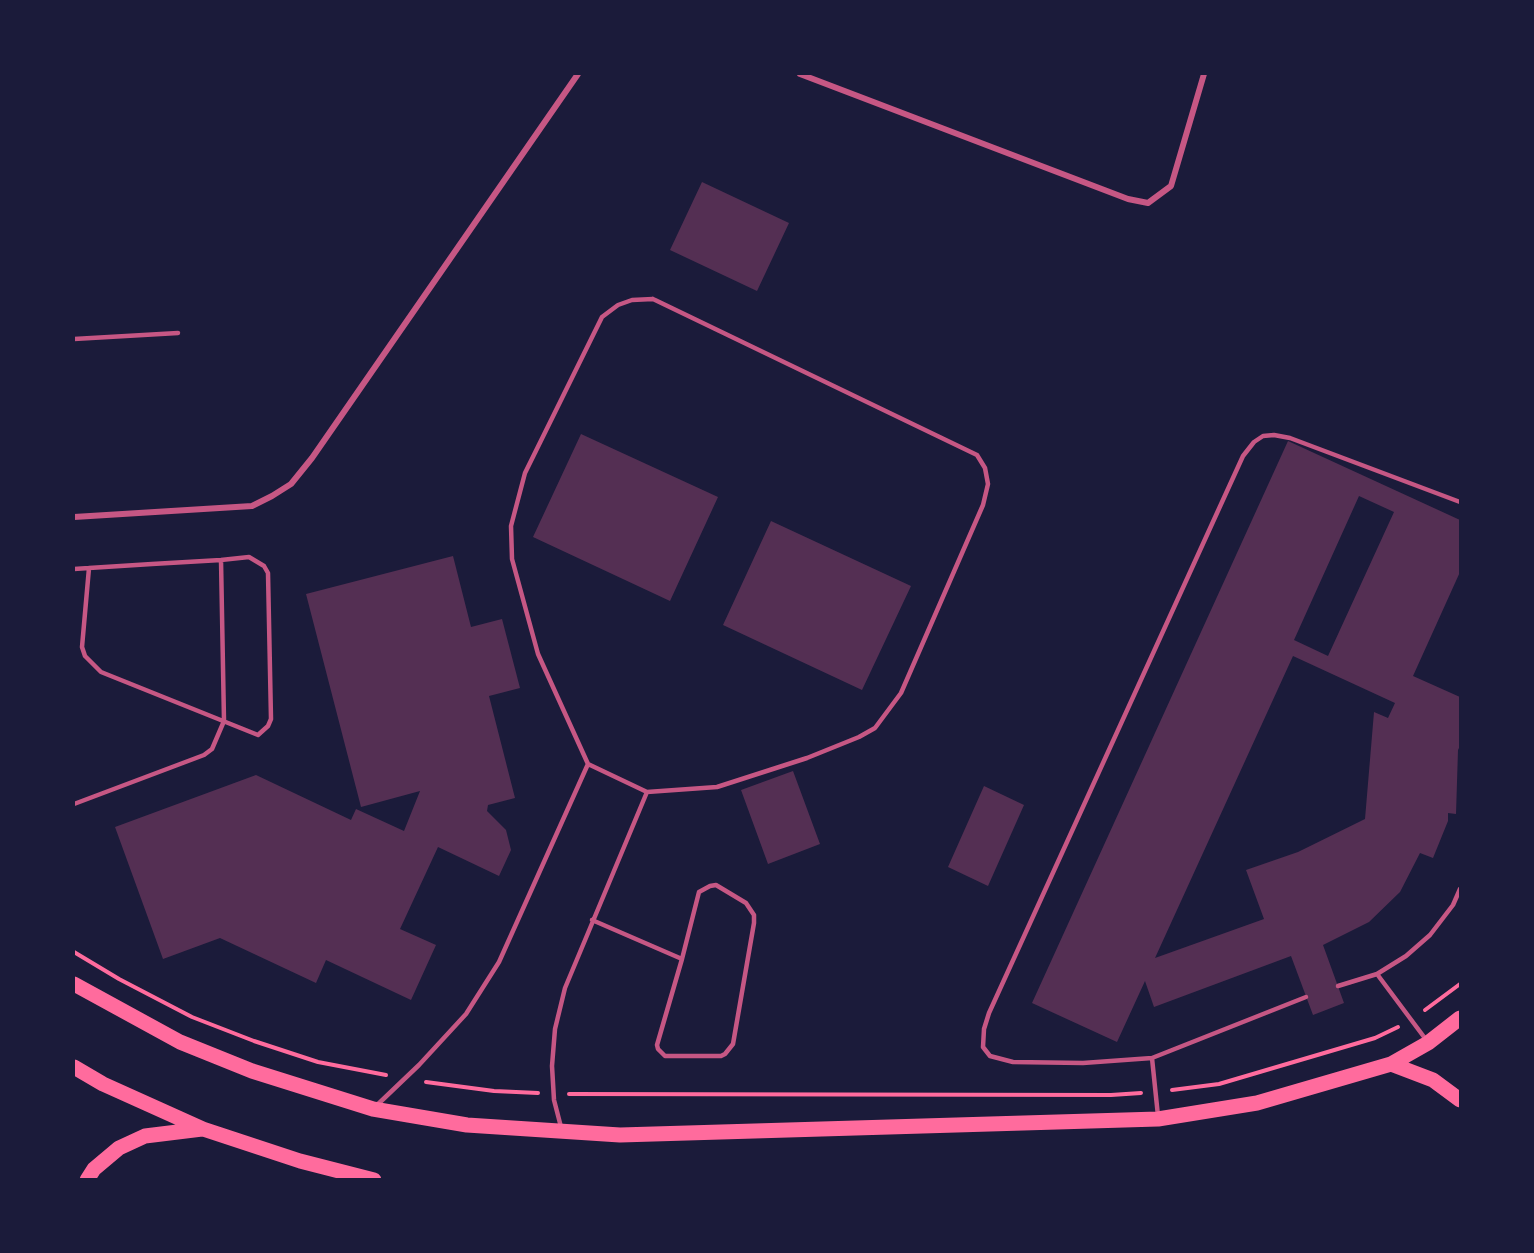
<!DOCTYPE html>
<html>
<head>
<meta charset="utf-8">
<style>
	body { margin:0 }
	#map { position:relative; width:1534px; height:1253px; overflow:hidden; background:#1b1b3a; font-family:"Archivo Narrow",sans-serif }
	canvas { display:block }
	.frame { position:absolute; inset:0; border:75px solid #1b1b3a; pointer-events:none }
</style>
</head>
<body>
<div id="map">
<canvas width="1534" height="1253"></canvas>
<div class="frame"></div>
</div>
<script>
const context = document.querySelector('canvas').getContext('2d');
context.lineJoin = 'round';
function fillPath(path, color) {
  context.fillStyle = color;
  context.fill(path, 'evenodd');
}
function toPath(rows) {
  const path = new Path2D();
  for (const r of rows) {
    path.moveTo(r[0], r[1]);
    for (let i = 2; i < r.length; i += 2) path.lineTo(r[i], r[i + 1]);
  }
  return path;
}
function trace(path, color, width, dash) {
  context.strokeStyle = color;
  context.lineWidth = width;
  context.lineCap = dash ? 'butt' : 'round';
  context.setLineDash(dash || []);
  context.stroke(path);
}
fillPath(toPath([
	[702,182,789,223,757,291,670,250],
	[581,434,718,497,670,601,533,537],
	[1288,441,1460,520,1460,572,1413,676,1460,697,1460,746,1458,750,1456,814,1448,813,1448,821,1433,858,1420,853,1400,892,1369,922,1323,945,1344,1003,1313,1015,1291,956,1154,1007,1145,981,1117,1042,1032,1003],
	[1359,496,1394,512,1328,656,1294,640],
	[1293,656,1395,703,1388,718,1374,712,1365,819,1298,852,1246,870,1264,919,1155,958],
	[771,521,911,586,862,690,723,625],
	[453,556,471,627,502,619,520,688,489,696,515,798,488,805,487,811,506,830,511,850,499,876,438,847,400,929,436,945,411,1000,326,960,316,983,220,938,163,959,115,827,256,775,351,820,356,809,404,831,420,791,361,807,306,594],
	[793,771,820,844,768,864,741,790],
	[984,786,1024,805,988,886,948,867]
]), '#542f53');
trace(toPath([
	[74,952,119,979,192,1017,254,1041,318,1062,386,1075],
	[1425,1010,1460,984],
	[426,1082,494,1091,538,1093],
	[1172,1090,1219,1084,1375,1038,1398,1027],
	[569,1094,1111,1095,1141,1093]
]), '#ff6b9d', 4);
trace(toPath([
	[653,299,977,455,985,468,988,484,983,505,901,693,875,728,859,737,807,758,717,787,647,792,588,764,538,654,512,559,511,526,525,473,602,317,618,305,632,300,653,299],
	[74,339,178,333],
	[74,569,89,568,152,564,221,560,249,557,264,566,268,573,271,719,268,726,258,735,101,672,85,656,82,647,89,568],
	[74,804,204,755,212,749,224,721,221,560],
	[592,920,682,959,699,892,710,886,716,885,746,903,754,915,754,923,733,1044,725,1054,721,1056,665,1056,658,1049,657,1045,682,959],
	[1377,974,1427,1041],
	[1338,986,1377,974,1406,956,1430,935,1453,905,1460,889],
	[1306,997,1152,1058,1083,1063,1013,1062,990,1056,983,1047,984,1029,989,1013,1243,456,1254,442,1263,436,1274,435,1290,438,1460,502],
	[1152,1058,1158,1116],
	[375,1107,419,1065,466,1014,499,962,588,764],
	[561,1127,554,1100,552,1066,555,1029,565,988,647,792]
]), '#c65784', 4.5);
trace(toPath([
	[800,74,1128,199,1148,203,1171,186,1204,74],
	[74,517,252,506,272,496,291,484,312,458,578,74]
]), '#c65784', 6);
trace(toPath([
	[74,984,180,1042,252,1071,373,1109,467,1125,620,1135,1158,1119,1257,1103,1391,1064,1428,1043,1460,1018],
	[1391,1064,1433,1080,1460,1100],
	[74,1067,103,1084,203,1129,300,1161,374,1180],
	[87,1180,94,1169,119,1148,145,1136,202,1129]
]), '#ff6b9d', 15);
</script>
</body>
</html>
